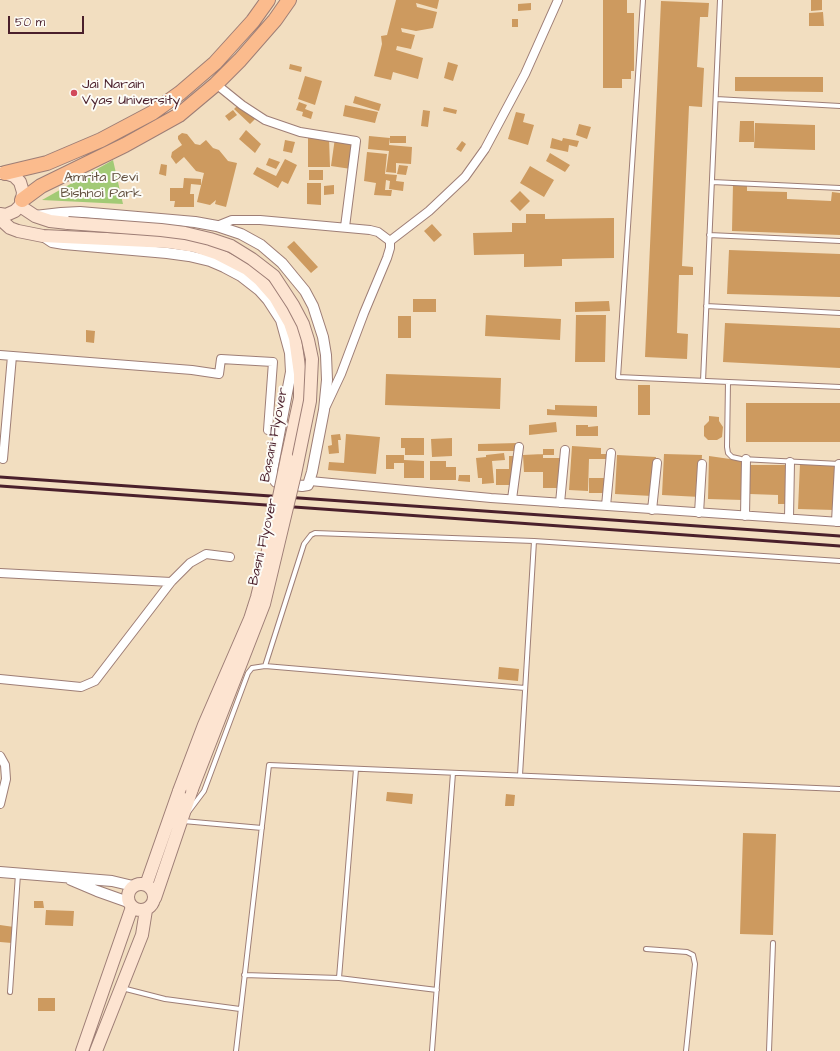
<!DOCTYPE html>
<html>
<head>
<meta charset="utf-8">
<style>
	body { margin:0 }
	#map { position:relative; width:840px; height:1051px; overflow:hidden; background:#f2dec0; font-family:"Architects Daughter",sans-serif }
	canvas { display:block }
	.scale { position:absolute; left:8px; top:16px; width:76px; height:18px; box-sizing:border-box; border:2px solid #4a1f2b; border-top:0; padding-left:5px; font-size:12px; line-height:14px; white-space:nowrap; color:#4a1f2b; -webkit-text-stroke:3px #fdfcf7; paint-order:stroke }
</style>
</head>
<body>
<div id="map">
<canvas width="840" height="1051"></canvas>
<div class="scale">50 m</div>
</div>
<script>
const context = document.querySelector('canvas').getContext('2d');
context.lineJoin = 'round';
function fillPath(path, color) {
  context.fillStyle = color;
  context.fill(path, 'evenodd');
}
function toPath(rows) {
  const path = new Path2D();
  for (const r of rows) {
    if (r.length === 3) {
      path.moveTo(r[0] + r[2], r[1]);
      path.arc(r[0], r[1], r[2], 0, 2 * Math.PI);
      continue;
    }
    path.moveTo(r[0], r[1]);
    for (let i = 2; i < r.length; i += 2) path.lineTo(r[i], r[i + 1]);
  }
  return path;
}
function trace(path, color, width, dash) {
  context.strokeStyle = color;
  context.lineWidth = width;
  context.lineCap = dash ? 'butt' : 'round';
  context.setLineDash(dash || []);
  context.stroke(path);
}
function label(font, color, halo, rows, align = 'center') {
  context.font = font + ' "Architects Daughter",sans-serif';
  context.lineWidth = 4;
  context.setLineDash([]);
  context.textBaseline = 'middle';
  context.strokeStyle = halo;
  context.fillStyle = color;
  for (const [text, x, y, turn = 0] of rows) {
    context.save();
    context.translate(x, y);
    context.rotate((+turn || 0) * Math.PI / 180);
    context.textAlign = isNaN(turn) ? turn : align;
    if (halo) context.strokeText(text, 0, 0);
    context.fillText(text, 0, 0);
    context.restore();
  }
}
fillPath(toPath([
	[113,160,123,204,42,200]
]), '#a2ca75');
fillPath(toPath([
	[396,0,439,0,437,9,416,3,417,7,437,12,433,28,416,31,401,28,402,32,415,35,411,49,397,46,396,50,423,58,418,79,393,72,391,80,374,76,382,44,381,36,387,35],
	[603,0,627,0,627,13,634,13,634,71,631,71,631,79,622,79,622,88,603,88],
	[811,0,822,0,822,10,811,11],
	[661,1,709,3,708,17,700,17,697,67,704,68,702,107,689,106,682,266,693,267,693,275,679,275,677,333,688,334,687,359,645,357],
	[531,3,531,10,518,11,518,4],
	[823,12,824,26,809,26,809,13],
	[512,19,518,19,518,27,512,27],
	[448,62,458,65,453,81,444,78],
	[290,64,302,67,301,72,289,69],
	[305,76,322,81,315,105,298,99],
	[735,77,823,77,823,92,735,91],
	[355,96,381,104,379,111,353,103],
	[299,102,307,105,305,109,313,112,311,119,302,116,303,112,296,110],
	[239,104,257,117,250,124,234,109],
	[345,105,378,112,375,123,343,116],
	[444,107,457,110,456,114,443,111],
	[233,110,237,115,229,121,225,116],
	[423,110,430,111,428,127,421,126],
	[516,112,525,114,523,122,534,125,528,145,508,139],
	[740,121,754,121,754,142,739,142],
	[755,123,815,125,815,150,754,148],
	[579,124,591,127,587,139,576,135],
	[246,130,261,144,255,153,239,139],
	[182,133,187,134,195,144,200,145,206,140,213,148,219,150,228,161,237,163,226,207,215,204,216,200,210,205,197,202,204,173,196,171,184,157,176,164,171,157,172,152,182,145,178,139,178,136],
	[308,135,329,138,330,167,308,167],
	[369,136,390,138,389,145,412,147,411,164,396,163,396,173,386,172,389,151,368,149],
	[390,136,406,136,406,143,390,143],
	[335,138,354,142,351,169,331,166],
	[552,138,562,141,563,138,579,141,577,147,569,145,568,152,550,148],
	[285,140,295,142,292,153,283,151],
	[462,141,466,144,461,152,456,149],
	[367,152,387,154,385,174,397,175,396,181,404,182,403,191,389,189,390,181,386,180,385,190,392,190,391,196,374,195,376,183,364,181],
	[550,153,570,165,565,172,546,161],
	[269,158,280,162,276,169,266,165],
	[285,159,297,165,288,184,282,181,278,188,253,174,257,167,276,176],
	[161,164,167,165,166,176,159,174],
	[399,165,408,166,406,175,397,174],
	[530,166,554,180,544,197,520,183],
	[309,170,323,170,323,180,309,180],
	[184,178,201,179,201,185,191,184,190,194,194,194,194,207,174,207,175,201,170,201,170,188,183,188],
	[307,183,321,183,321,205,307,204],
	[733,184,747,185,747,191,787,192,787,199,831,201,832,192,840,193,840,235,732,231],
	[334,185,334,194,324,195,324,186],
	[520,191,530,201,520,211,510,201],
	[526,214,545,214,545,219,614,218,614,258,562,259,562,266,524,267,524,254,474,255,473,233,512,232,512,223,526,223],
	[432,224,442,235,434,242,424,231],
	[294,241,318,267,311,273,287,247],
	[729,250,840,254,840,297,727,294],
	[413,299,436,299,436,312,413,312],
	[609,301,610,311,575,312,575,302],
	[486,315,561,319,560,340,485,336],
	[576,315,606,315,605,362,575,362],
	[398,316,411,316,411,338,398,338],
	[725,323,840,328,840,368,723,362],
	[86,330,95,331,94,343,86,342],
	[386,374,501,378,500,409,385,405],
	[638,385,650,385,650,415,638,415],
	[746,403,840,403,840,442,746,442],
	[555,405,597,406,597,417,547,415,547,409,555,410],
	[709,416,719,417,719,421,723,427,722,437,717,440,708,440,704,436,704,426,709,421],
	[556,422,557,432,529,435,529,425],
	[576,425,588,425,588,427,598,426,598,436,576,436],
	[340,434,341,440,338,440,339,453,329,454,328,446,332,445,331,435],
	[346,434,380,437,376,474,328,470,329,462,344,463],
	[401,438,424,438,424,455,405,455,405,448,401,448],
	[452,438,452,456,432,457,431,439],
	[518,443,518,451,478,451,478,444],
	[572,446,601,448,601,454,607,454,607,459,589,459,588,491,569,490],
	[543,449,554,449,554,455,543,455],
	[504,453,505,460,492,461,494,483,482,484,482,478,478,478,476,458,486,457,486,455],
	[543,454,543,458,563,458,560,488,543,488,543,472,524,472,523,455],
	[664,454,702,455,700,497,662,495],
	[386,455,404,455,404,460,424,461,424,478,404,478,404,463,394,463,394,469,386,469],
	[617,455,656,457,652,496,615,494],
	[509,456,517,456,513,485,496,485,496,469,509,469],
	[709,456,744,461,743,500,708,499],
	[430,461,446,461,446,467,456,467,456,480,430,480],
	[800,464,837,466,834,510,798,509],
	[750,465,788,465,788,473,785,473,785,504,778,504,778,495,750,494],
	[459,475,470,475,470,482,458,481],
	[589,478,608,478,606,493,589,493],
	[499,667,519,669,518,681,498,679],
	[387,792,413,794,412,804,386,801],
	[506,794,515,795,514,806,505,806],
	[743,833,776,834,773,935,740,934],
	[34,901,43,901,44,908,34,908],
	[46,910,74,911,73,926,45,925],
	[0,925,14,927,12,943,0,942],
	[38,998,55,998,55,1011,38,1011]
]), '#cd9a5f');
const service = toPath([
	[643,0,618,377,840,387],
	[716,99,840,106],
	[712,182,840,188],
	[709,235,840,241],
	[706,306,840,313],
	[703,381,720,0],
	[728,382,727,447,728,453,732,457,741,459,840,464],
	[534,541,840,561],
	[265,666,304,544,311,535,315,533,534,541,520,775],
	[189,811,204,791,248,673,252,668,265,666,525,688],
	[183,821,262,828],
	[646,949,687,952,693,955,695,964,686,1051],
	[244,975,339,978,437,990],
	[339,978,356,769],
	[122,988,165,999,240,1009],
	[10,992,18,874],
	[236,1051,269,765,840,789],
	[432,1051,453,773],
	[769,1051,773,943]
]);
const minor = toPath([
	[216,84,242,105,265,120,300,132,356,141,345,227],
	[217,226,232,220,260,220,370,230,378,232,390,241,390,248,387,258,364,313,341,374,326,406],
	[390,241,429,211,465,177,485,149,525,74,558,0],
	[0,355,192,370,219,374,221,359,273,362,268,430],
	[3,459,12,356],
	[310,481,491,498,840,522],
	[512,499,519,447],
	[560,503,565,450],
	[606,506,611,453],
	[652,510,657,463],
	[699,513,702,464],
	[745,516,746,459],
	[789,518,790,462],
	[836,522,839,464],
	[0,573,171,582],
	[0,679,81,687,95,681,171,582,190,563,206,554,230,557],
	[0,756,5,765,6,779,0,804]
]);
const tertiary = toPath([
	[35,216,61,213,80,212,195,222,217,226,241,234,261,245,282,263,305,291,313,306,323,337,326,355,327,380,324,410,312,472,308,485,302,486,276,482,273,478,272,471,291,372,290,353,281,320,268,300,259,290,241,276,224,267,210,261,189,256,167,253,64,244,52,242,43,236],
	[0,872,112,881,133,886],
	[71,880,97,891,128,902]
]);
const secondary = toPath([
	[20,206,35,216,50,221,68,223],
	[0,214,6,215,15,211,20,206,22,200,23,192,20,182,14,176,5,173,1,173],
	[0,219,10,228,18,231,43,236,170,242,195,246,216,253,247,269,260,280,275,297,290,323,295,338,300,374,300,398,287,458],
	[141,897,13],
	[146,885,179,791],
	[155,898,192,789],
	[82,1051,132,907],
	[96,1051,142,935,146,910]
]);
const trunk = toPath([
	[5,173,47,163,101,140,152,113,180,93,215,63,253,21,268,0],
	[22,200,41,186,125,145,179,115,216,84,240,60,275,20,289,0]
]);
trace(service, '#9e7e76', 6);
trace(minor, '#9e7e76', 10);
trace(tertiary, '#9e7e76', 12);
trace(secondary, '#9e7e76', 14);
trace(trunk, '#9e7e76', 16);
trace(service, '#fff', 4);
trace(minor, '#fff', 8);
trace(tertiary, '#fff', 10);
trace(secondary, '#fde4d1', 12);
trace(trunk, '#fbbb8d', 14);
trace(toPath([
	[0,477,840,536],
	[0,486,840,546]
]), '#4a1f2b', 3);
const secondaryBridge = toPath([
	[68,223,161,230,185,233,210,239,231,246,252,259,274,276,293,305,303,324,308,340,312,359,310,401,295,474,264,604,192,789],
	[179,791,204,725,250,619,257,597,265,565,287,458]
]);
trace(secondaryBridge, '#9e7e76', 14, []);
trace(secondaryBridge, '#fde4d1', 12);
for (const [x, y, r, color] of [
	[74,93,4,"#d1495b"]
]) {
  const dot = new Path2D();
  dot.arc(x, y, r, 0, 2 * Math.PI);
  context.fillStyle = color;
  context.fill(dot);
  trace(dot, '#fdfcf7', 1.5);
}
label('14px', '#4a1f2b', '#fdfcf7', [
	["Jai Narain",82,85],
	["Vyas University",82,101]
], 'left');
label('14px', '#645241', '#fdfcf7', [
	["Amrita Devi",101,178],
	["Bishnoi Park",101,194]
]);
label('14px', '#4a1f2b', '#fdfcf7', [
	["Basani Flyover",275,435,-79],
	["Basni Flyover",264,542,-77]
]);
</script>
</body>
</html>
